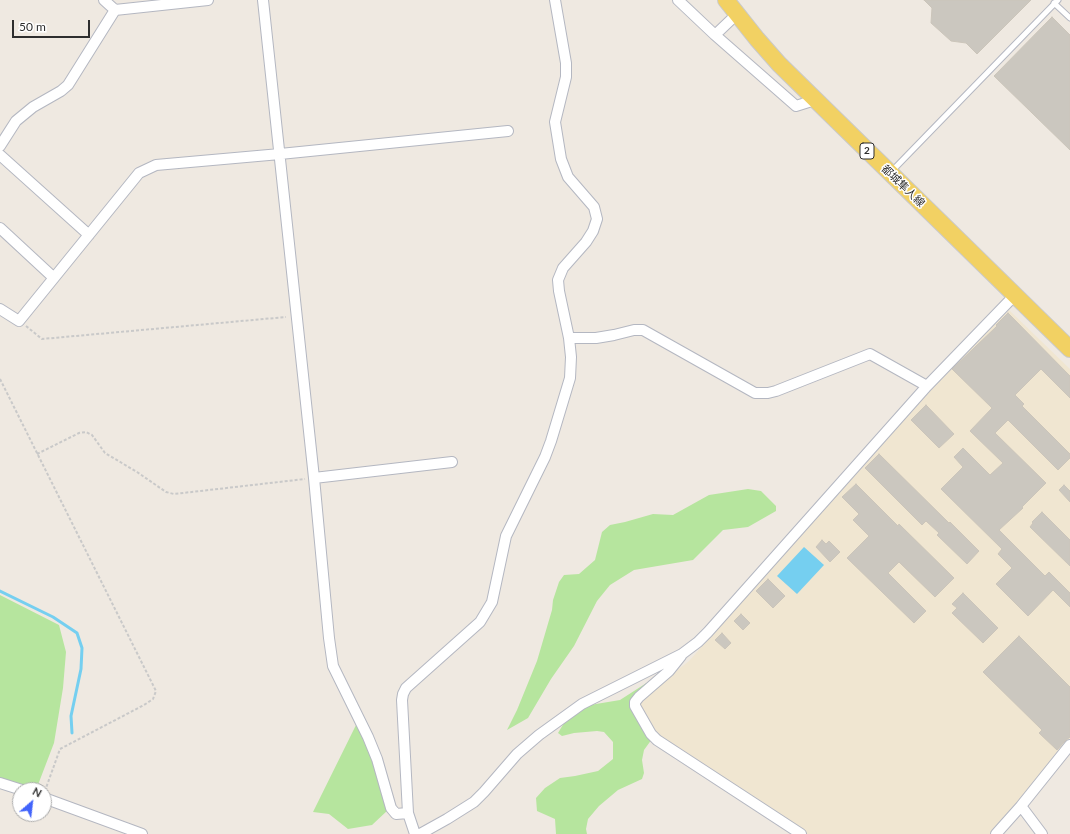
<!DOCTYPE html>
<html>
<head>
<meta charset="utf-8">
<style>
	body { margin:0 }
	#map { position:relative; width:1070px; height:834px; overflow:hidden; background:#efe9e1; font-family:Lato,sans-serif }
	canvas { display:block }
	.north { position:absolute; left:12px; top:782px; width:40px; height:40px; box-sizing:border-box; background:#fff; border:1px solid #ababab; border-radius:50%; rotate:28deg; font-size:11px; font-weight:700; line-height:16px; text-align:center; color:#2e2e2e }
	.north::after { content:''; display:block; margin:auto; width:14px; height:18px; background:#4264fb; clip-path:polygon(50% 0,100% 100%,50% 72%,0 100%) }
	.scale { position:absolute; left:12px; top:20px; width:78px; height:18px; box-sizing:border-box; border:2px solid #2e2e2e; border-top:0; padding-left:5px; font-size:12px; line-height:14px; white-space:nowrap; color:#2e2e2e; -webkit-text-stroke:3px #fff; paint-order:stroke }
</style>
</head>
<body>
<div id="map">
<canvas width="1070" height="834"></canvas>
<div class="north">N</div>
<div class="scale">50 m</div>
</div>
<script>
const context = document.querySelector('canvas').getContext('2d');
context.lineJoin = 'round';
function fillPath(path, color) {
  context.fillStyle = color;
  context.fill(path, 'evenodd');
}
function toPath(rows) {
  const path = new Path2D();
  for (const r of rows) {
    path.moveTo(r[0], r[1]);
    for (let i = 2; i < r.length; i += 2) path.lineTo(r[i], r[i + 1]);
  }
  return path;
}
function trace(path, color, width, dash) {
  context.strokeStyle = color;
  context.lineWidth = width;
  context.lineCap = dash ? 'butt' : 'round';
  context.setLineDash(dash || []);
  context.stroke(path);
}
function label(font, color, halo, rows, align = 'center') {
  context.font = font + ' Lato,"Noto Sans JP",sans-serif';
  context.lineWidth = 3;
  context.setLineDash([]);
  context.textBaseline = 'middle';
  context.strokeStyle = halo;
  context.fillStyle = color;
  for (const [text, x, y, turn = 0] of rows) {
    context.save();
    context.translate(x, y);
    context.rotate((+turn || 0) * Math.PI / 180);
    context.textAlign = isNaN(turn) ? turn : align;
    if (halo) context.strokeText(text, 0, 0);
    context.fillText(text, 0, 0);
    context.restore();
  }
}
fillPath(toPath([
	[1009,310,1070,369,1070,740,993,834,806,834,658,738,638,706,645,696,689,661,937,383]
]), '#f0e6d1');
fillPath(toPath([
	[748,489,761,491,776,506,776,511,748,527,723,530,693,560,634,570,610,585,597,601,574,646,551,679,528,718,507,730,517,710,537,661,552,610,553,600,559,582,564,575,579,574,595,560,602,532,610,525,625,522,653,514,673,515,709,495],
	[0,595,59,625,66,652,63,688,54,743,36,790,0,780],
	[662,673,636,695,652,739,644,750,642,760,644,773,642,779,618,790,599,806,588,819,586,829,587,834,556,834,555,819,537,811,536,798,545,788,560,778,575,776,598,771,613,759,613,742,604,732,597,731,574,733,562,736,558,733,564,723,590,705,620,700],
	[357,723,369,752,388,810,372,825,348,829,329,814,313,812]
]), '#b6e59e');
fillPath(toPath([
	[804,547,824,565,797,594,777,576]
]), '#75cff0');
trace(toPath([
	[0,591,53,617,77,633,82,648,81,669,71,716,72,733]
]), '#75cff0', 3);
const building = toPath([
	[924,0,1031,0,977,54,966,43,951,41,931,23,932,8,924,0],
	[1052,17,1070,35,1070,150,994,76,1052,17],
	[1008,313,1070,376,1070,398,1041,369,1015,395,1024,404,1022,406,1070,454,1070,458,1058,470,1008,420,995,433,1046,483,1022,507,1023,508,999,530,1045,576,1049,572,1070,593,1070,607,1053,590,1028,616,996,584,1012,568,998,554,1002,549,941,489,963,467,954,457,963,448,990,475,1003,463,970,431,992,408,952,369,997,326,996,325,1008,313],
	[926,405,954,434,939,448,911,420,926,405],
	[879,454,949,523,950,522,979,551,967,564,937,535,939,533,926,521,922,525,865,468,879,454],
	[856,484,898,526,899,524,954,578,935,597,899,562,888,573,926,611,914,623,847,558,869,536,853,520,859,514,842,497,856,484],
	[1064,485,1070,491,1070,502,1059,490,1064,485],
	[1042,512,1070,540,1070,566,1030,527,1033,523,1032,522,1042,512],
	[822,540,826,544,829,541,840,552,830,562,816,547,822,540],
	[768,579,785,596,773,608,756,591,768,579],
	[963,593,998,628,983,643,952,613,957,608,952,604,963,593],
	[741,614,750,623,743,630,734,621,741,614],
	[722,633,731,643,725,649,715,640,722,633],
	[1019,636,1070,687,1070,737,1065,741,1057,750,1039,733,1042,730,983,672,1019,636]
]);
fillPath(building, '#cbc7bf');
trace(building, '#cbc5ba', 1);
const lane = toPath([
	[1054,3,1070,18],
	[892,171,1058,0]
]);
const street = toPath([
	[104,0,115,10],
	[263,0,314,478,329,638,333,666,368,737,377,759,391,808,396,814,408,813],
	[678,0,715,35,796,106,815,100],
	[715,35,737,14],
	[0,146,16,121,33,107,61,91,68,85,115,10,208,0],
	[0,155,89,235],
	[0,228,54,278],
	[0,309,19,321,139,173,156,165,280,154,508,131],
	[569,338,596,338,614,335,634,330,643,330,755,393,768,393,776,391,870,354,927,386],
	[314,478,452,462],
	[681,656,669,671,639,697,635,702,635,706,651,734,657,740,801,834],
	[0,783,22,790],
	[44,798,142,834],
	[1021,806,1042,834],
	[415,834,408,813,402,700,403,694,406,688,480,622,492,602,506,536,545,457,551,441,570,378,571,357,569,338,559,291,558,280,563,268,586,242,593,231,597,219,594,207,568,177,561,159,555,122,566,77,566,63,555,0],
	[420,834,447,819,474,802,484,792,517,754,539,735,582,704,682,654,698,642,708,632,927,386,1015,295],
	[996,834,1021,806,1070,745]
]);
const primary = toPath([
	[726,0,757,39,779,64,1070,349]
]);
trace(lane, '#b4b7c1', 7);
trace(street, '#b4b7c1', 12);
trace(primary, '#c9c9c9', 18);
trace(toPath([
	[26,326,42,339,286,317],
	[0,379,156,691,153,699,144,705,60,749,46,788],
	[37,454,79,433,86,432,92,435,105,453,137,472,166,492,174,494,305,479]
]), '#c9c9c9', 2, [3, 2]);
trace(lane, '#fff', 5);
trace(street, '#fff', 10);
trace(primary, '#f2d163', 16);
for (const [x, y, w] of [
	[867,151,14]
]) {
  const box = new Path2D();
  box.roundRect(x - w / 2, y - 8, w, 16, 3);
  context.fillStyle = '#fff';
  context.fill(box);
  trace(box, '#2e2e2e', 1);
}
label('bold 10px', '#2e2e2e', null, [
	["2",867,151]
]);
label('11px', '#2e2e2e', '#fff', [
	["都城隼人線",903,186,44]
]);
</script>
</body>
</html>
